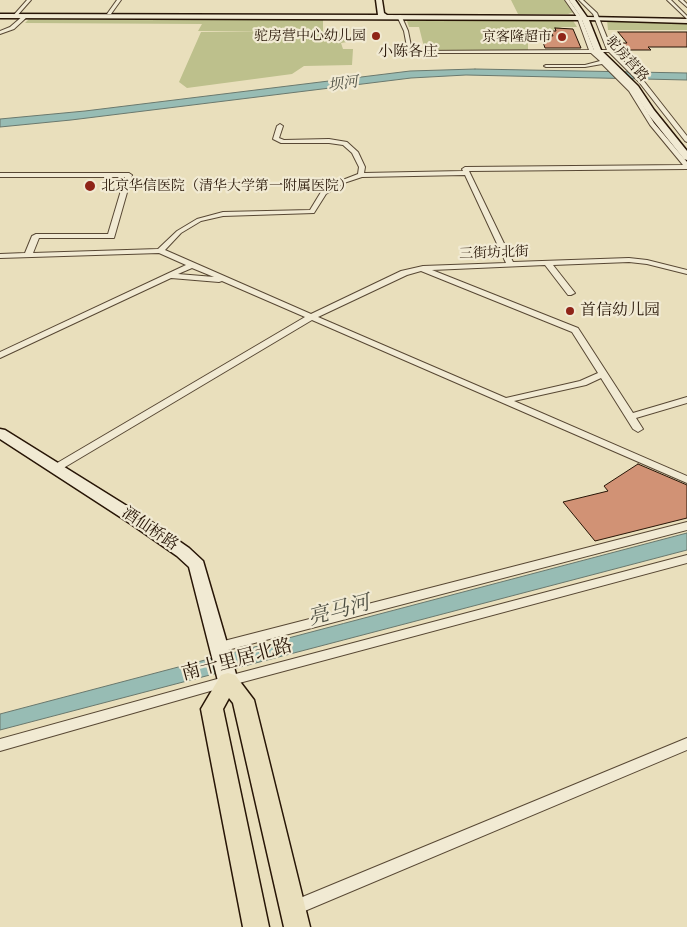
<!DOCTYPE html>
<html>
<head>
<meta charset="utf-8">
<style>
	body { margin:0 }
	canvas { display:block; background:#e9dfbc }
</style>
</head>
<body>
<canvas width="687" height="927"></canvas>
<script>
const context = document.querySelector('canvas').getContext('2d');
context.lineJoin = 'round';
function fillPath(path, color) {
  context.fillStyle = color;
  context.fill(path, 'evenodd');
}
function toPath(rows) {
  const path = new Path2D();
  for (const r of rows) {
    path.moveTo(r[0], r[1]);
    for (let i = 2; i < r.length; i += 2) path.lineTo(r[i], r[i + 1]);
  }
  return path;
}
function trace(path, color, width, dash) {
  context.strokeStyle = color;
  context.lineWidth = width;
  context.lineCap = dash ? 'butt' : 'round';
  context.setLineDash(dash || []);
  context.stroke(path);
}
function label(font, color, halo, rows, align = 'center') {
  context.font = font + ' "EB Garamond","Noto Serif SC",serif';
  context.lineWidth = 4.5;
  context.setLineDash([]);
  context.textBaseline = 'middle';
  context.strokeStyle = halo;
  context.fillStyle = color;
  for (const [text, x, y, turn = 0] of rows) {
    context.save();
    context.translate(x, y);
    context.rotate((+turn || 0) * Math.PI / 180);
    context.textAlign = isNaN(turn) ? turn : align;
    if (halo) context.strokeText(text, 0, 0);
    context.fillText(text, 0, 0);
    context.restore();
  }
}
fillPath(toPath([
	[511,0,564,0,574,12,568,14,518,14],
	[406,18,572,19,577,27,562,27,528,38,528,51,425,51,419,27,409,27],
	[29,19,323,20,323,31,346,31,347,42,341,43,343,49,353,49,352,65,304,66,292,74,187,88,179,82,201,32,272,31,198,31,202,24,25,23],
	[607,20,687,22,687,30,608,30]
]), '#bdc08c');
const water = toPath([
	[475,69,687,73,687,80,466,75,411,78,71,120,0,127,0,119,85,111,410,71,475,69],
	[687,533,687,550,0,730,0,714,687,533]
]);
fillPath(water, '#97bcb4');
trace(water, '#6a796e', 1);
const building = toPath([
	[555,28,573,29,581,48,545,48,542,39,548,40,546,35,553,36,551,31,556,31,555,28],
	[618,32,687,32,687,47,648,47,651,50,627,50,621,43,627,43,618,32],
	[638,464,687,485,687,518,595,541,563,502,608,491,604,486,638,464]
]);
fillPath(building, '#d19275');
trace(building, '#271506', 1);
const street = toPath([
	[27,0,31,0,16,17,12,17,27,0],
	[117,0,121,0,111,14,107,14,117,0],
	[565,0,569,0,581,17,594,50,607,50,593,14,579,0,583,0,597,13,612,50,643,80,687,136,687,142,685,141,639,82,609,52,596,52,633,89,654,123,687,162,687,169,469,171,513,262,629,258,647,260,687,270,687,274,647,264,629,262,553,265,575,293,571,295,568,295,545,265,432,270,578,328,633,413,687,397,687,403,636,418,643,429,638,432,633,429,601,378,586,385,514,401,687,476,687,483,312,320,60,470,52,470,51,468,52,466,305,317,222,281,219,282,171,278,0,358,0,352,186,265,159,253,0,258,0,254,25,253,32,236,36,234,108,234,125,177,0,177,0,173,129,173,132,175,114,238,39,238,33,253,158,249,177,231,197,219,223,212,310,210,321,192,340,181,358,174,359,167,352,153,343,145,329,143,281,143,273,139,277,126,280,124,283,126,279,138,284,140,329,139,347,142,358,152,365,167,364,173,463,171,462,169,465,167,683,165,650,125,629,91,602,64,585,67,546,67,544,66,546,65,585,65,600,61,591,53,410,53,408,52,404,31,397,16,401,15,408,31,412,51,589,50,577,17,565,0],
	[465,175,506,263,423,266,401,271,311,314,165,250,181,233,201,221,223,216,314,213,326,194,344,183,362,177,465,175],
	[192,268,214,277,178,274,192,268],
	[421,271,572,332,598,373,580,381,506,398,318,317,407,275,421,271],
	[667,0,671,0,687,16,687,19,667,0],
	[679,0,683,0,687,4,687,7,679,0],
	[24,15,28,16,14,29,0,34,0,31,10,27,24,15],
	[687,522,687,530,220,652,216,650,214,647,216,644,220,642,687,522],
	[687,555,687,563,228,686,0,751,0,739,228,676,687,555],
	[687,738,687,750,300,913,294,916,288,913,286,908,288,903,687,738]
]);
const secondary = toPath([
	[376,0,382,0,384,13,387,15,580,16,569,0,575,0,587,17,687,19,687,23,589,20,601,50,638,86,654,110,687,151,687,160,684,159,648,114,632,89,595,53,582,20,0,18,0,14,378,15,376,0],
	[0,429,5,430,143,516,189,548,203,561,238,681,235,686,228,689,221,686,218,681,189,567,177,556,131,524,0,439,0,429]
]);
const primary = toPath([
	[228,673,235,675,254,700,310,927,284,927,233,703,229,698,223,709,269,927,243,927,201,709,221,675,228,673]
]);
trace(street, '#584834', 2);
trace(secondary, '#271506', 3);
trace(primary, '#271506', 3);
fillPath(street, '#f1ead3');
fillPath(secondary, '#f1ead3');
fillPath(primary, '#e9dfbc');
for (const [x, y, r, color] of [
	[376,36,5,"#8f2418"],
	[562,37,5,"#8f2418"],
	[90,186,6,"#8f2418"],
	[570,311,5,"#8f2418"]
]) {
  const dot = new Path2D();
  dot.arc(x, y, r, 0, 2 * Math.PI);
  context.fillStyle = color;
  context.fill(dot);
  trace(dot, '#f1ead3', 2);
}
label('14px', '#271506', '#f1ead3', [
	["驼房营中心幼儿园",366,36],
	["京客隆超市",552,37],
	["北京华信医院（清华大学第一附属医院）",101,186,"left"]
], 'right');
label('14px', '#271506', '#f1ead3', [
	["驼房营路",627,59,48],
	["三街坊北街",494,253,-2]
]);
label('15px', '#271506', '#f1ead3', [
	["小陈各庄",408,52]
]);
label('italic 15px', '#4e4f43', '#f1ead3', [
	["坝河",343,84,-7]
]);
label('16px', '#271506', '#f1ead3', [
	["首信幼儿园",580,311]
], 'left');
label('16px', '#271506', '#f1ead3', [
	["酒仙桥路",150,529,34]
]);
label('19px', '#271506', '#f1ead3', [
	["南十里居北路",237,660,-15]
]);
label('italic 21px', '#4e4f43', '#f1ead3', [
	["亮马河",339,611,-15]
]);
</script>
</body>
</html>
